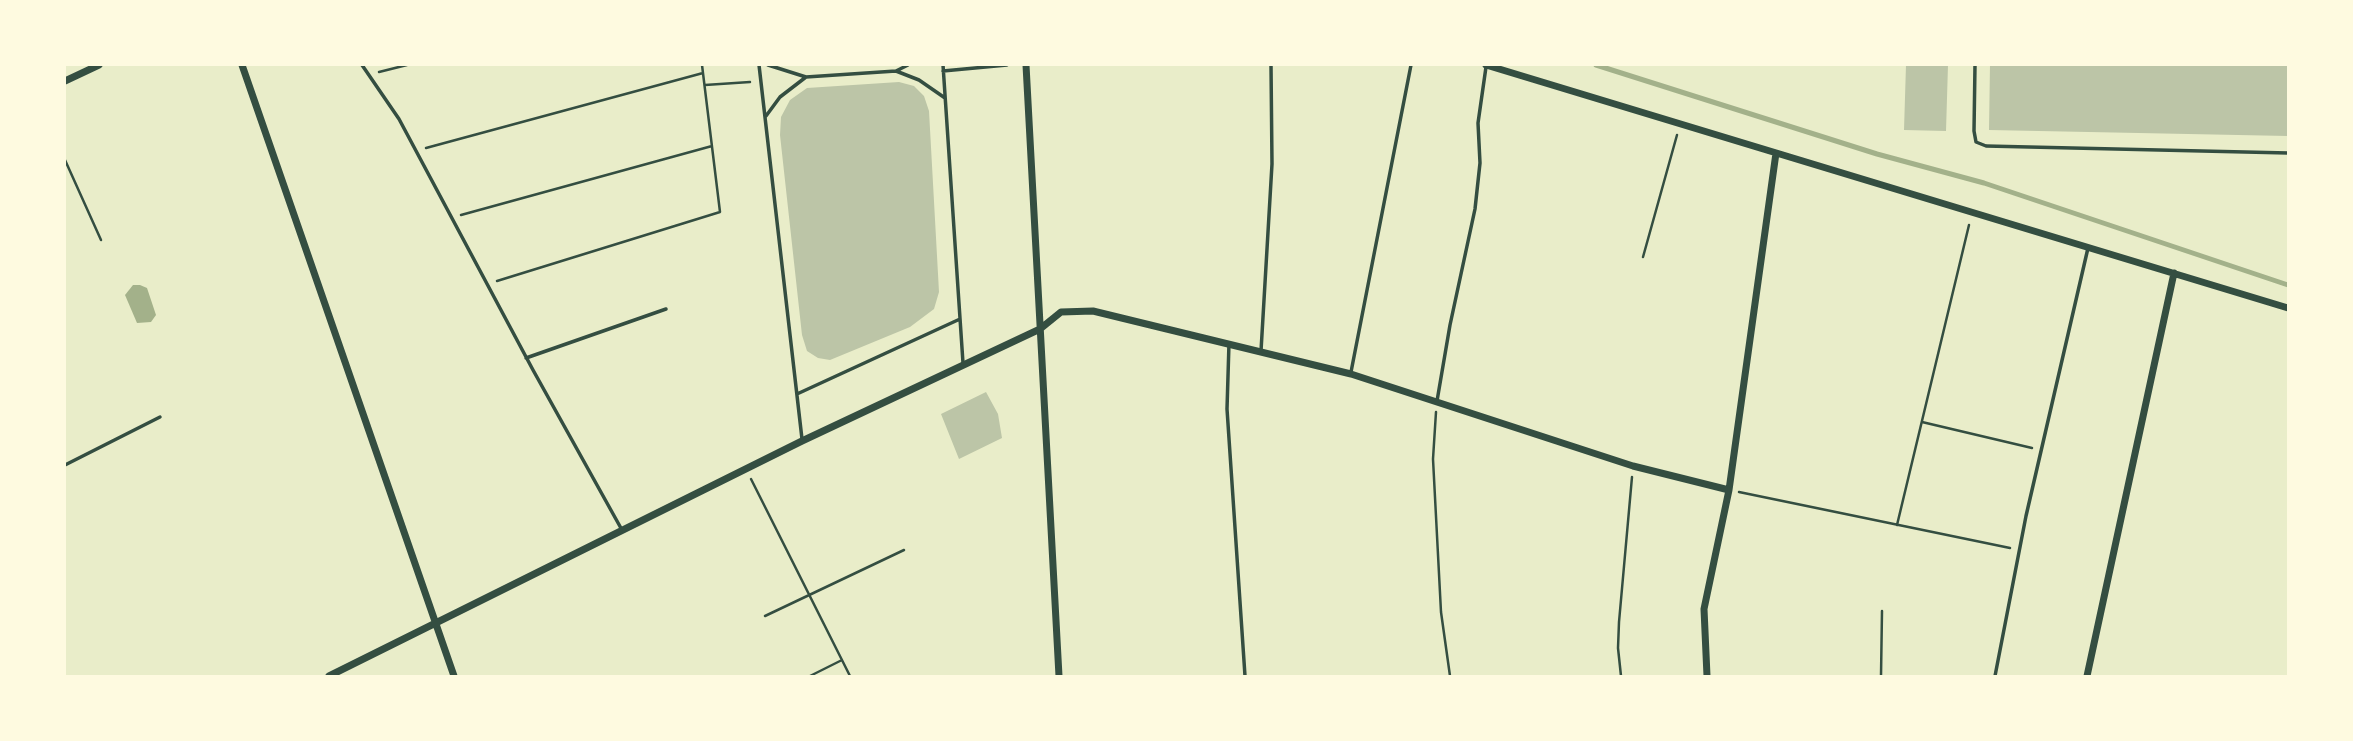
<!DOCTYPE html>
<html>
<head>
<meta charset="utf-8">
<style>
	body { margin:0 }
	#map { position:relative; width:2353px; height:741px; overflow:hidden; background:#e9edc9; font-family:Quicksand,sans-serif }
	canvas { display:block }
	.frame { position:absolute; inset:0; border:66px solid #fefae0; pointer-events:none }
</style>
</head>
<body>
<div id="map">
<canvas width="2353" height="741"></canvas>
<div class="frame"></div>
</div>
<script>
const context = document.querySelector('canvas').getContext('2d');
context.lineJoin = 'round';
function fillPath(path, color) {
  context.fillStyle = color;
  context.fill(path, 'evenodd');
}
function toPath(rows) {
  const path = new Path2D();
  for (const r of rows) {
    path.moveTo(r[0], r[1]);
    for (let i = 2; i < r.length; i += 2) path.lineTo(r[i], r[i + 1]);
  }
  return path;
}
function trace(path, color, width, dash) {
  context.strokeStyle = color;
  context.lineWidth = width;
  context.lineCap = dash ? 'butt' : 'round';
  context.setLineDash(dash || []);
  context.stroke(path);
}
fillPath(toPath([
	[133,285,140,285,147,288,156,315,151,322,137,323,125,295]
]), '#a3b18a');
trace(toPath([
	[1596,65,1877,154,1984,183,2288,285]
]), '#a3b18a', 5);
fillPath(toPath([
	[1906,65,1948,65,1946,131,1904,130],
	[1990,65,2288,65,2288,136,1989,130],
	[899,82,914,86,924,96,929,111,939,292,934,309,910,327,830,360,818,358,807,351,802,335,780,135,781,117,790,100,807,88],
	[986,392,998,414,1002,438,959,459,941,414]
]), '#bcc5a7');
trace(toPath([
	[379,72,407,65],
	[705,85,750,82],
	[426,148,703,73],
	[65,160,101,240],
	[461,215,712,146],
	[1643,257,1677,135],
	[497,281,720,212,702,65],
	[1436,412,1433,459,1441,612,1450,676],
	[1922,422,2032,448],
	[751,479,850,676],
	[1739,492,2010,548],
	[1897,525,1969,225],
	[765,616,904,550],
	[810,676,842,660],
	[1621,676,1618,648,1619,622,1632,477],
	[1881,676,1882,611]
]), '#344e41', 2.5);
trace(toPath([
	[362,65,399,119,533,370,622,530],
	[759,65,802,439],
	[768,65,806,77,896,71,908,65],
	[943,65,963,363],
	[1975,65,1974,131,1976,142,1986,146,2288,153],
	[896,71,919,80,945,98],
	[943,71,1007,65],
	[766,116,780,97,806,77],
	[1229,343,1227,409,1245,676],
	[1261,351,1272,164,1271,65],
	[526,358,666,309],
	[1351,372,1411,65],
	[797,394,960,319],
	[1437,401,1450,325,1475,209,1480,163,1478,123,1486,67],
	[65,465,160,417],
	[1995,676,2026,516,2088,248]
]), '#344e41', 3.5);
trace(toPath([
	[242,65,454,676],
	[1026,65,1059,676],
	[1486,65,2288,308],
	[65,81,99,65],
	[329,676,802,441,1040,329,1061,312,1093,311,1351,374,1633,466,1729,490],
	[1707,676,1704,609,1729,490,1776,153],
	[2087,676,2174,273]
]), '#344e41', 7);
</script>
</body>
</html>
